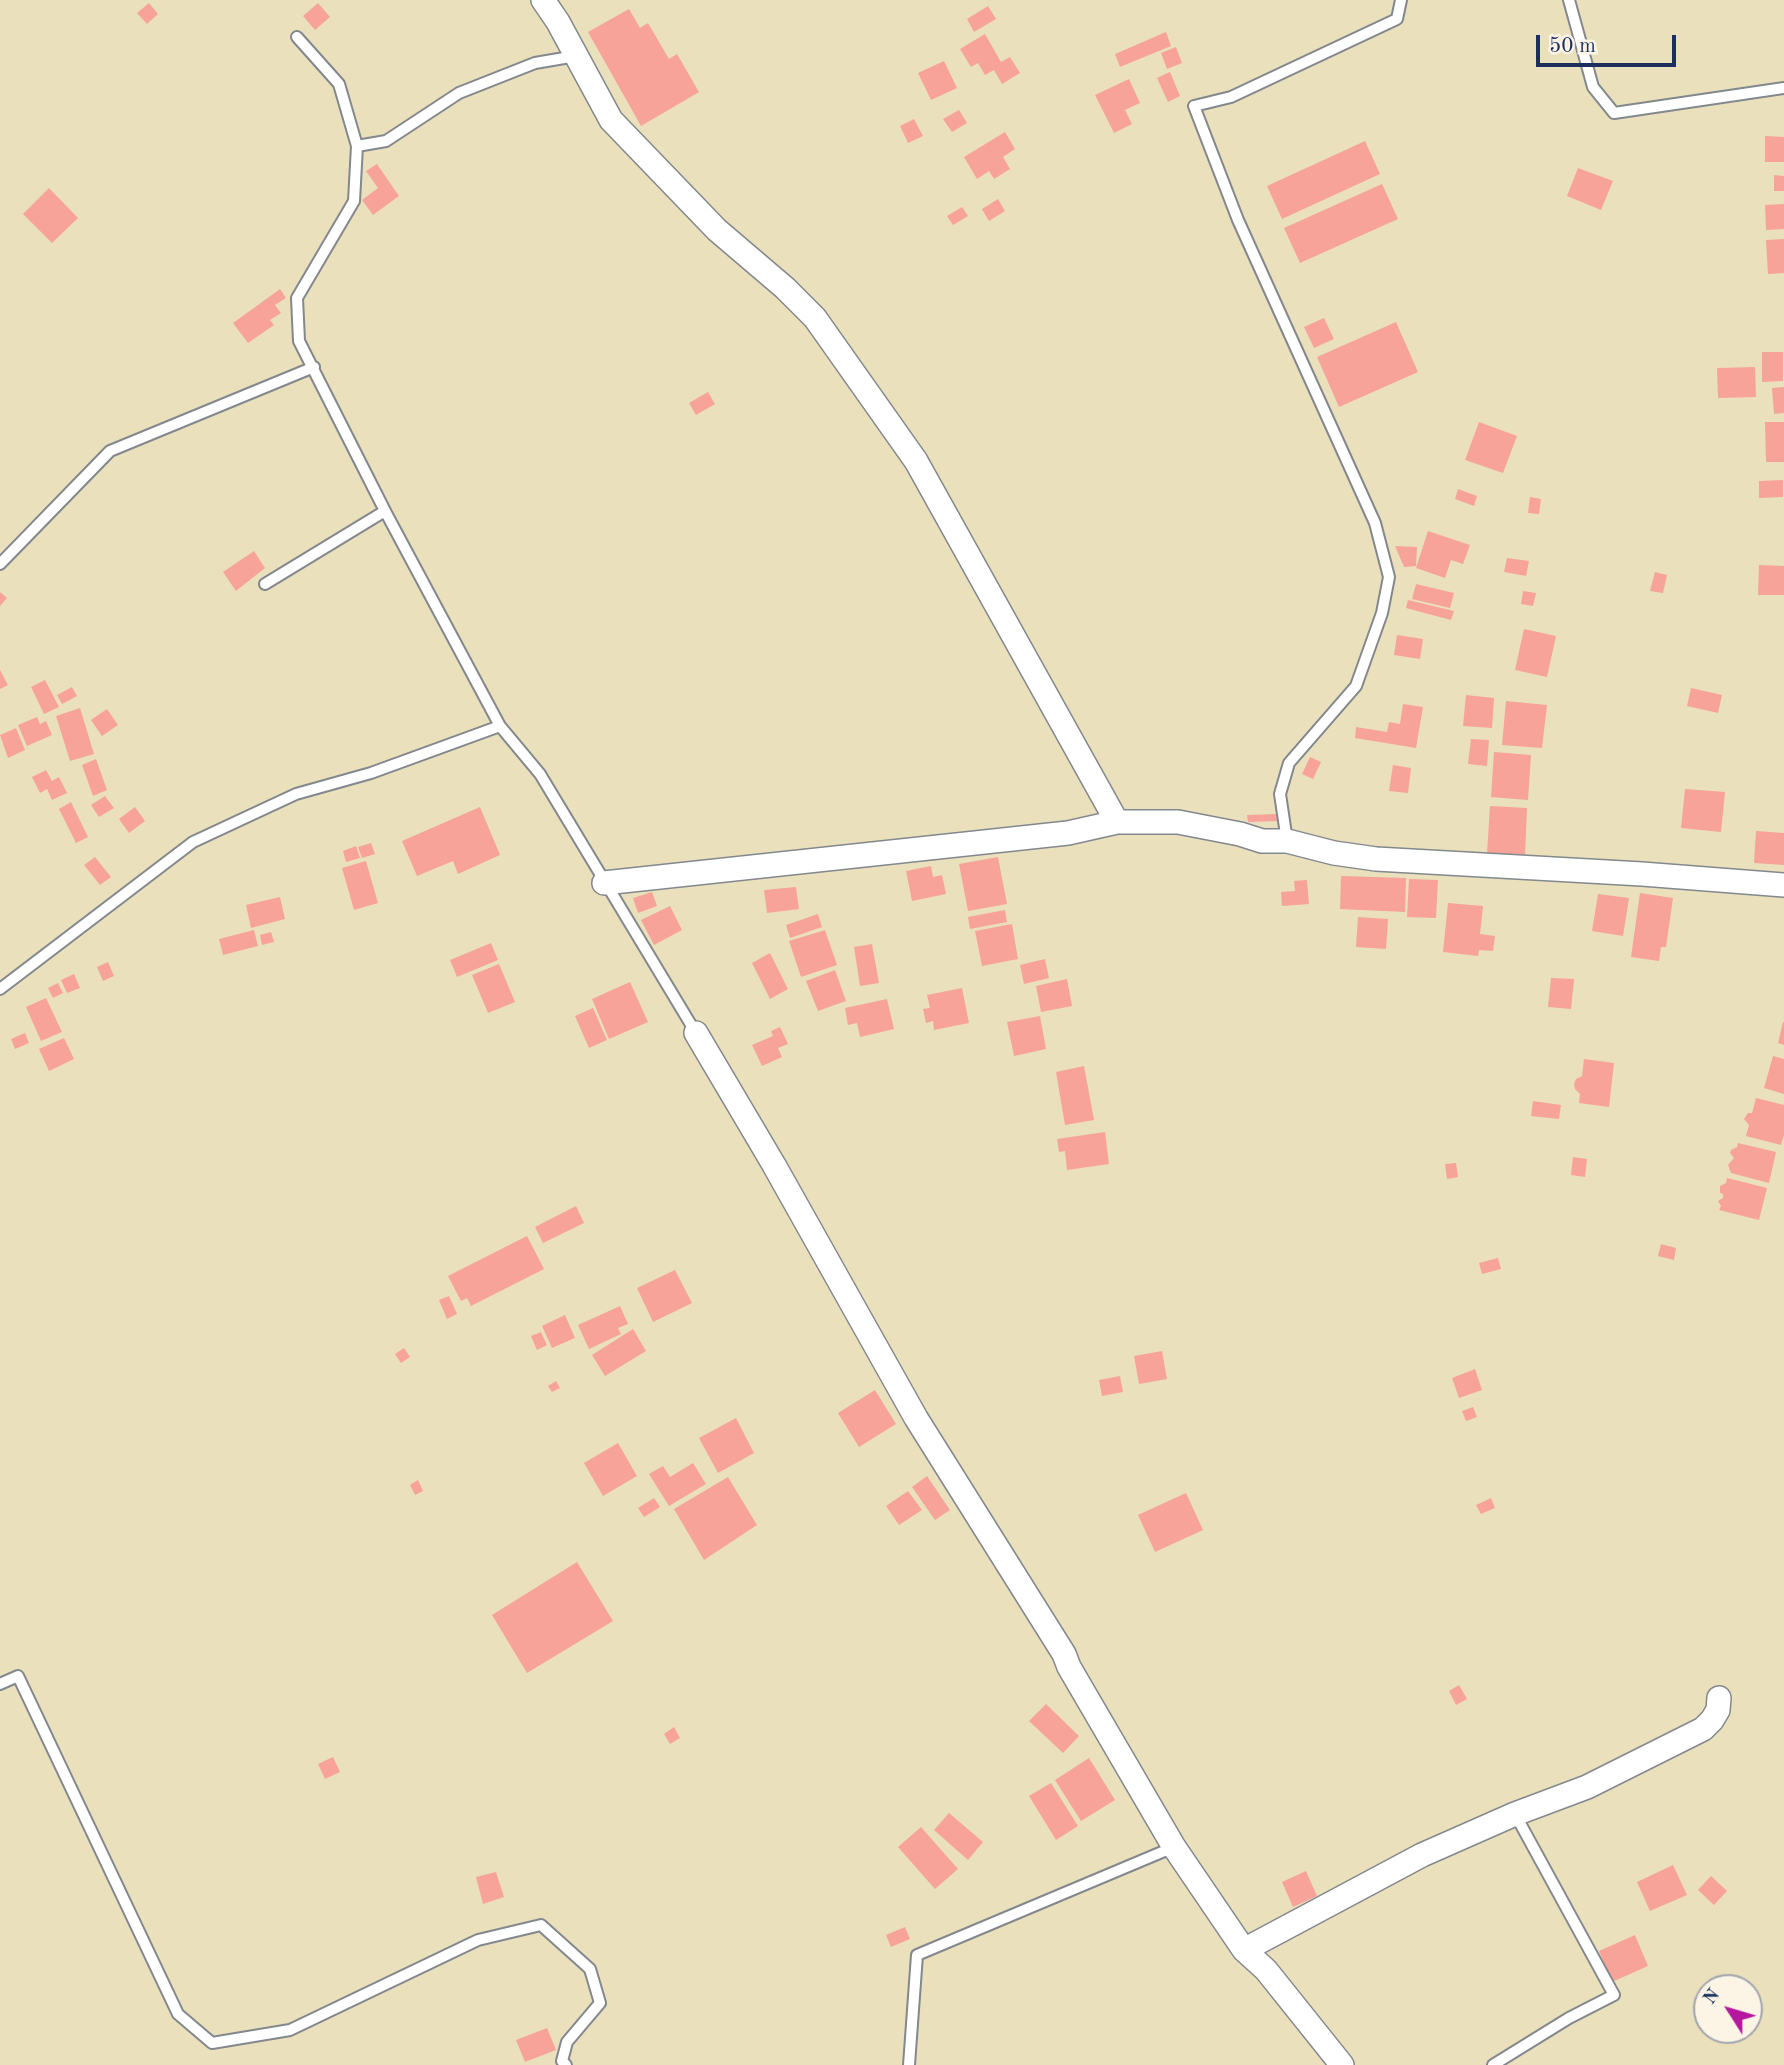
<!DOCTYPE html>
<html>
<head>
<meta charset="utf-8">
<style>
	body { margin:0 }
	#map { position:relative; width:1784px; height:2065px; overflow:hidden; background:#eae0bc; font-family:"Old Standard TT",serif }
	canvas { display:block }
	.north { position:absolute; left:1693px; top:1974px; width:70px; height:70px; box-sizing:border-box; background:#fcf5e5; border:2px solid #a2a6af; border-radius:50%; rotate:307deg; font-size:19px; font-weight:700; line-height:28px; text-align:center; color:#1b2f5e }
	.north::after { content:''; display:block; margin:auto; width:24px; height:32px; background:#b5179e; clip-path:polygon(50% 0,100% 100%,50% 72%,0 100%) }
	.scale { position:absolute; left:1536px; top:35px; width:140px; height:32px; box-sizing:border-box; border:4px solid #1b2f5e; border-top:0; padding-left:9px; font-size:21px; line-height:24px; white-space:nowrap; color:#1b2f5e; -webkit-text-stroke:5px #fcf5e5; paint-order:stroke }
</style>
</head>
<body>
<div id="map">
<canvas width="1784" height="2065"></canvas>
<div class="north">N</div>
<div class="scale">50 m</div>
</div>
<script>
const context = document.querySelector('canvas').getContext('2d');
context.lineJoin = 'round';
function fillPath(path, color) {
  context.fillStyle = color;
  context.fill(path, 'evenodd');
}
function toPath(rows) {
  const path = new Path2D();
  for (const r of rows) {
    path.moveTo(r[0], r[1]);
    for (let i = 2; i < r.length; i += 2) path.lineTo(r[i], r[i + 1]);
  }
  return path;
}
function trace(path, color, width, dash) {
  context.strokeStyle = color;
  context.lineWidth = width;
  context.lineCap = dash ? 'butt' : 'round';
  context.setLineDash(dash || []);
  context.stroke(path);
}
fillPath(toPath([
	[149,3,158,14,147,24,137,13],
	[318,3,330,17,315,30,303,16],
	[988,6,996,19,974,32,967,19],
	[629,9,640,28,648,23,669,59,677,54,699,92,641,126,588,32],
	[1166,32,1171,46,1120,67,1115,54],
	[985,34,1001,62,1010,57,1020,73,1002,84,994,70,985,75,978,63,971,67,960,49],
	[1176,47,1182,63,1167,69,1161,53],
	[944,61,957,88,931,100,918,73],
	[1170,72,1180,96,1168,102,1157,78],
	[1129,79,1140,103,1125,110,1132,124,1114,133,1095,95],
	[959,110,967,123,952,132,943,119],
	[914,119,923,136,908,143,900,126],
	[1005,132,1015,149,1003,157,1010,169,994,179,989,171,977,179,964,157],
	[1765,136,1784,137,1784,162,1765,162],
	[1365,141,1380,174,1282,219,1267,186],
	[377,164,399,196,373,215,362,200,378,188,366,171],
	[1578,168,1613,181,1601,210,1567,196],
	[1774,175,1784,176,1784,191,1774,191],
	[1382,184,1398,219,1300,263,1284,228],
	[49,188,78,218,52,243,23,214],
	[998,199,1005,211,989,221,982,209],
	[1784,204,1784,229,1766,230,1765,205],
	[962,207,968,216,953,225,947,216],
	[1784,239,1784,273,1768,274,1766,240],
	[280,289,286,298,275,305,281,313,270,320,274,325,248,343,233,323],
	[1324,318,1334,339,1314,348,1304,327],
	[1396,322,1418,372,1339,407,1317,357],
	[1762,352,1783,352,1783,381,1762,382],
	[1755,367,1756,397,1718,398,1717,368],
	[1784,387,1784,413,1774,414,1772,388],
	[708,392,715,404,696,415,689,403],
	[1479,422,1517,436,1503,473,1465,460],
	[1765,422,1784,422,1784,462,1766,462],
	[1783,480,1783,497,1759,498,1759,481],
	[1458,489,1477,496,1474,506,1455,499],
	[1530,497,1541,499,1539,514,1528,513],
	[1428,531,1470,545,1463,564,1451,560,1445,578,1416,568],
	[1395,546,1417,547,1416,566,1404,567],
	[254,551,265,568,236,591,223,572],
	[1507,558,1529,561,1526,576,1504,572],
	[1759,565,1784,566,1784,595,1758,595],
	[1655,572,1667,575,1663,593,1650,591],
	[1416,584,1454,593,1450,608,1412,599],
	[1523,591,1536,593,1533,606,1521,604],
	[0,592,7,598,0,606],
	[1408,600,1454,611,1451,620,1406,608],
	[1524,629,1556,636,1547,677,1515,670],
	[1397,635,1423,639,1420,659,1394,655],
	[0,670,8,685,0,689],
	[45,680,59,707,44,714,31,687],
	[72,687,77,696,62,704,57,695],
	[1691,688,1722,695,1718,713,1687,706],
	[1466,695,1494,698,1492,728,1463,726],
	[1506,701,1547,705,1542,748,1502,745],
	[1403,704,1423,707,1416,748,1355,738,1356,727,1387,732,1389,722,1400,724],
	[80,708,94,754,70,761,56,716],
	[107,709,118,725,102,736,91,720],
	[37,717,40,724,46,721,52,735,27,746,18,725],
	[16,728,25,750,8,758,0,735],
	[1471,739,1489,740,1487,766,1468,764],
	[1494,752,1531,755,1528,800,1491,797],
	[1310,757,1321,762,1313,779,1302,774],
	[96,759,107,790,93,796,82,765],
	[1393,765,1411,768,1408,793,1389,791],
	[46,770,52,781,59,777,67,793,52,800,47,789,40,793,32,777],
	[1685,789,1725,792,1721,832,1681,828],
	[105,796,114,808,99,817,91,805],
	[71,802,88,837,76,843,59,809],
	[1490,806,1527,808,1525,856,1487,854],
	[135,807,145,821,129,833,119,819],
	[480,807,500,855,458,874,453,861,417,876,402,841],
	[1278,814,1278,821,1248,822,1247,815],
	[1756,831,1784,833,1784,865,1754,863],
	[371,843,375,854,362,858,358,847],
	[356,846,360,858,346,862,343,851],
	[95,857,111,877,100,885,84,865],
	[998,857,1007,904,968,911,959,864],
	[366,861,378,903,354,910,342,868],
	[931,866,933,877,942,875,946,894,912,901,906,871],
	[1341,876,1406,878,1405,912,1340,909],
	[1409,879,1438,880,1436,918,1407,917],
	[1307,880,1309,904,1282,906,1281,892,1295,891,1294,881],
	[796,887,799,909,767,913,764,890],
	[652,892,657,906,638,913,633,898],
	[1640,893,1673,898,1666,947,1661,947,1659,961,1631,957],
	[1598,894,1629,898,1623,936,1592,931],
	[280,897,285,919,251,928,246,905],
	[1448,903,1483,906,1480,934,1495,936,1493,951,1479,950,1478,956,1443,952],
	[670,906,682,930,654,945,641,920],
	[1005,910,1007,922,970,929,968,917],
	[818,914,822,927,790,938,786,925],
	[1358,917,1388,919,1386,949,1356,947],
	[1012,924,1018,959,982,966,975,931],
	[254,930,258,946,223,955,219,939],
	[825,930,837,965,801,977,789,941],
	[271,932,274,942,262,945,260,935],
	[491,943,498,960,457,977,450,960],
	[872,944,879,983,860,986,854,947],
	[770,953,788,989,770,999,752,963],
	[1045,959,1049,978,1024,984,1020,965],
	[108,962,114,976,103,981,97,967],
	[499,964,515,1002,488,1013,472,975],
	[835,970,846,1001,818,1011,806,981],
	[74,974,80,988,67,993,61,980],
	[1551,978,1574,979,1571,1009,1548,1007],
	[1067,979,1072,1006,1041,1012,1036,986],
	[630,982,648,1022,609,1039,592,999],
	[58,983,63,993,53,998,48,988],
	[962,988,969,1023,934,1030,933,1021,926,1023,923,1009,930,1008,927,995],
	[46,998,62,1032,41,1041,26,1007],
	[887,999,894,1029,860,1037,857,1023,848,1025,845,1008],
	[593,1008,607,1040,589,1048,575,1016],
	[1040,1016,1046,1049,1014,1056,1007,1022],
	[1783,1022,1784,1022,1784,1045,1778,1043],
	[780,1027,788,1044,778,1048,782,1057,762,1066,752,1045,773,1036,771,1031],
	[25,1033,29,1043,15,1049,11,1039],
	[64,1038,74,1059,49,1071,39,1049],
	[1773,1056,1784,1059,1784,1094,1764,1088],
	[1584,1059,1614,1063,1609,1107,1579,1103,1580,1094,1575,1089,1574,1084,1576,1079,1582,1076],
	[1084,1066,1094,1120,1065,1125,1056,1072],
	[1756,1098,1784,1105,1784,1135,1781,1145,1746,1136,1749,1125,1744,1119,1748,1113,1752,1113],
	[1533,1101,1561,1105,1559,1119,1531,1116],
	[1105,1132,1109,1164,1067,1170,1065,1151,1059,1152,1057,1139],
	[1738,1143,1776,1152,1769,1183,1731,1173,1728,1165,1734,1158,1730,1153,1731,1150,1737,1147],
	[1573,1157,1587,1159,1585,1177,1571,1175],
	[1456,1163,1458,1177,1447,1179,1445,1164],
	[1727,1178,1767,1188,1759,1220,1719,1210,1721,1206,1718,1201,1723,1198,1723,1194,1720,1193,1720,1186,1726,1183],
	[576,1206,584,1223,543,1243,535,1227],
	[527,1236,544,1269,471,1306,467,1298,461,1301,448,1276],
	[1661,1244,1676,1248,1674,1260,1658,1256],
	[1498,1258,1501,1269,1482,1274,1479,1263],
	[675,1270,692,1303,653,1322,637,1288],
	[449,1296,457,1314,447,1319,439,1300],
	[620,1306,628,1324,618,1328,621,1334,589,1349,578,1325],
	[565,1315,575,1338,552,1348,542,1326],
	[633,1329,646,1351,605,1376,592,1355],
	[541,1332,547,1345,537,1350,531,1336],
	[404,1348,410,1357,401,1363,395,1354],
	[1162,1351,1167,1379,1139,1384,1134,1356],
	[1475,1369,1482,1390,1459,1398,1452,1378],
	[1120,1376,1123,1392,1102,1396,1099,1380],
	[556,1381,560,1388,552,1392,548,1386],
	[875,1390,896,1424,859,1447,838,1413],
	[1473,1407,1477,1417,1466,1421,1462,1411],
	[736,1418,754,1453,718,1473,699,1438],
	[618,1443,637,1476,603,1496,584,1463],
	[693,1463,706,1484,669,1506,649,1474,663,1466,670,1477],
	[927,1476,950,1510,935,1520,912,1487],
	[728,1477,757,1525,704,1560,674,1509],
	[418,1480,423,1491,415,1495,410,1485],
	[908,1491,922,1510,899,1525,886,1506],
	[1186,1493,1203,1530,1155,1552,1138,1515],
	[654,1498,660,1507,644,1517,638,1508],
	[1491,1498,1495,1508,1481,1514,1476,1505],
	[577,1562,613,1621,527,1673,492,1615],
	[1459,1685,1467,1699,1456,1705,1449,1691],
	[1046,1704,1079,1736,1063,1753,1029,1721],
	[674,1727,680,1738,670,1744,664,1734],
	[333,1757,340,1772,325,1779,318,1764],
	[1089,1758,1115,1800,1081,1821,1055,1780],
	[1051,1783,1078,1826,1056,1840,1029,1796],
	[949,1813,983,1842,968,1860,934,1830],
	[921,1827,958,1869,935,1889,898,1847],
	[1673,1865,1687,1895,1650,1911,1637,1882],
	[1306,1871,1317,1896,1293,1907,1282,1882],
	[496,1872,504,1897,483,1904,476,1877],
	[1711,1876,1727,1891,1714,1905,1698,1890],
	[905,1927,910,1939,891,1947,886,1935],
	[1635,1935,1648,1966,1612,1982,1599,1951],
	[547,2028,556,2050,525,2062,516,2040]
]), '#f7a39a');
const service = toPath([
	[1569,0,1593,87,1614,113,1784,88],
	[357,146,386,141,459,93,535,63,576,56],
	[385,511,500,726,540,774,696,1033],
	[0,564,110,451,314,367],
	[265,584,385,511,299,341,297,298,354,201,357,146,339,84,297,37],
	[1287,841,1280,794,1289,763,1356,686,1382,613,1389,577,1375,523,1238,220,1194,106,1231,97,1397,19,1401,0],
	[0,989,193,842,296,794,371,773,500,726],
	[0,1684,18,1676,178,2014,212,2043,290,2030,478,1940,541,1925,590,1969,600,2003,567,2042,562,2061,566,2065],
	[909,2065,917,1955,1174,1847],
	[1493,2065,1569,2018,1614,1995,1515,1814]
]);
const minor = toPath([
	[543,0,558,22,611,120,717,230,785,288,815,318,916,461,1117,822],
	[604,883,1068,833,1117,822,1178,822,1240,834,1262,841,1287,841,1334,853,1376,859,1642,874,1784,885],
	[696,1033,774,1165,916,1418,1064,1654,1069,1667,1174,1847,1244,1950,1266,1970,1342,2065],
	[1244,1950,1422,1855,1515,1814,1587,1787,1703,1729,1712,1720,1718,1710,1719,1698]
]);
trace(service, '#82888d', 14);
trace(minor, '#82888d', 26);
trace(service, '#fff', 10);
trace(minor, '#fff', 23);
</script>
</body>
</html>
